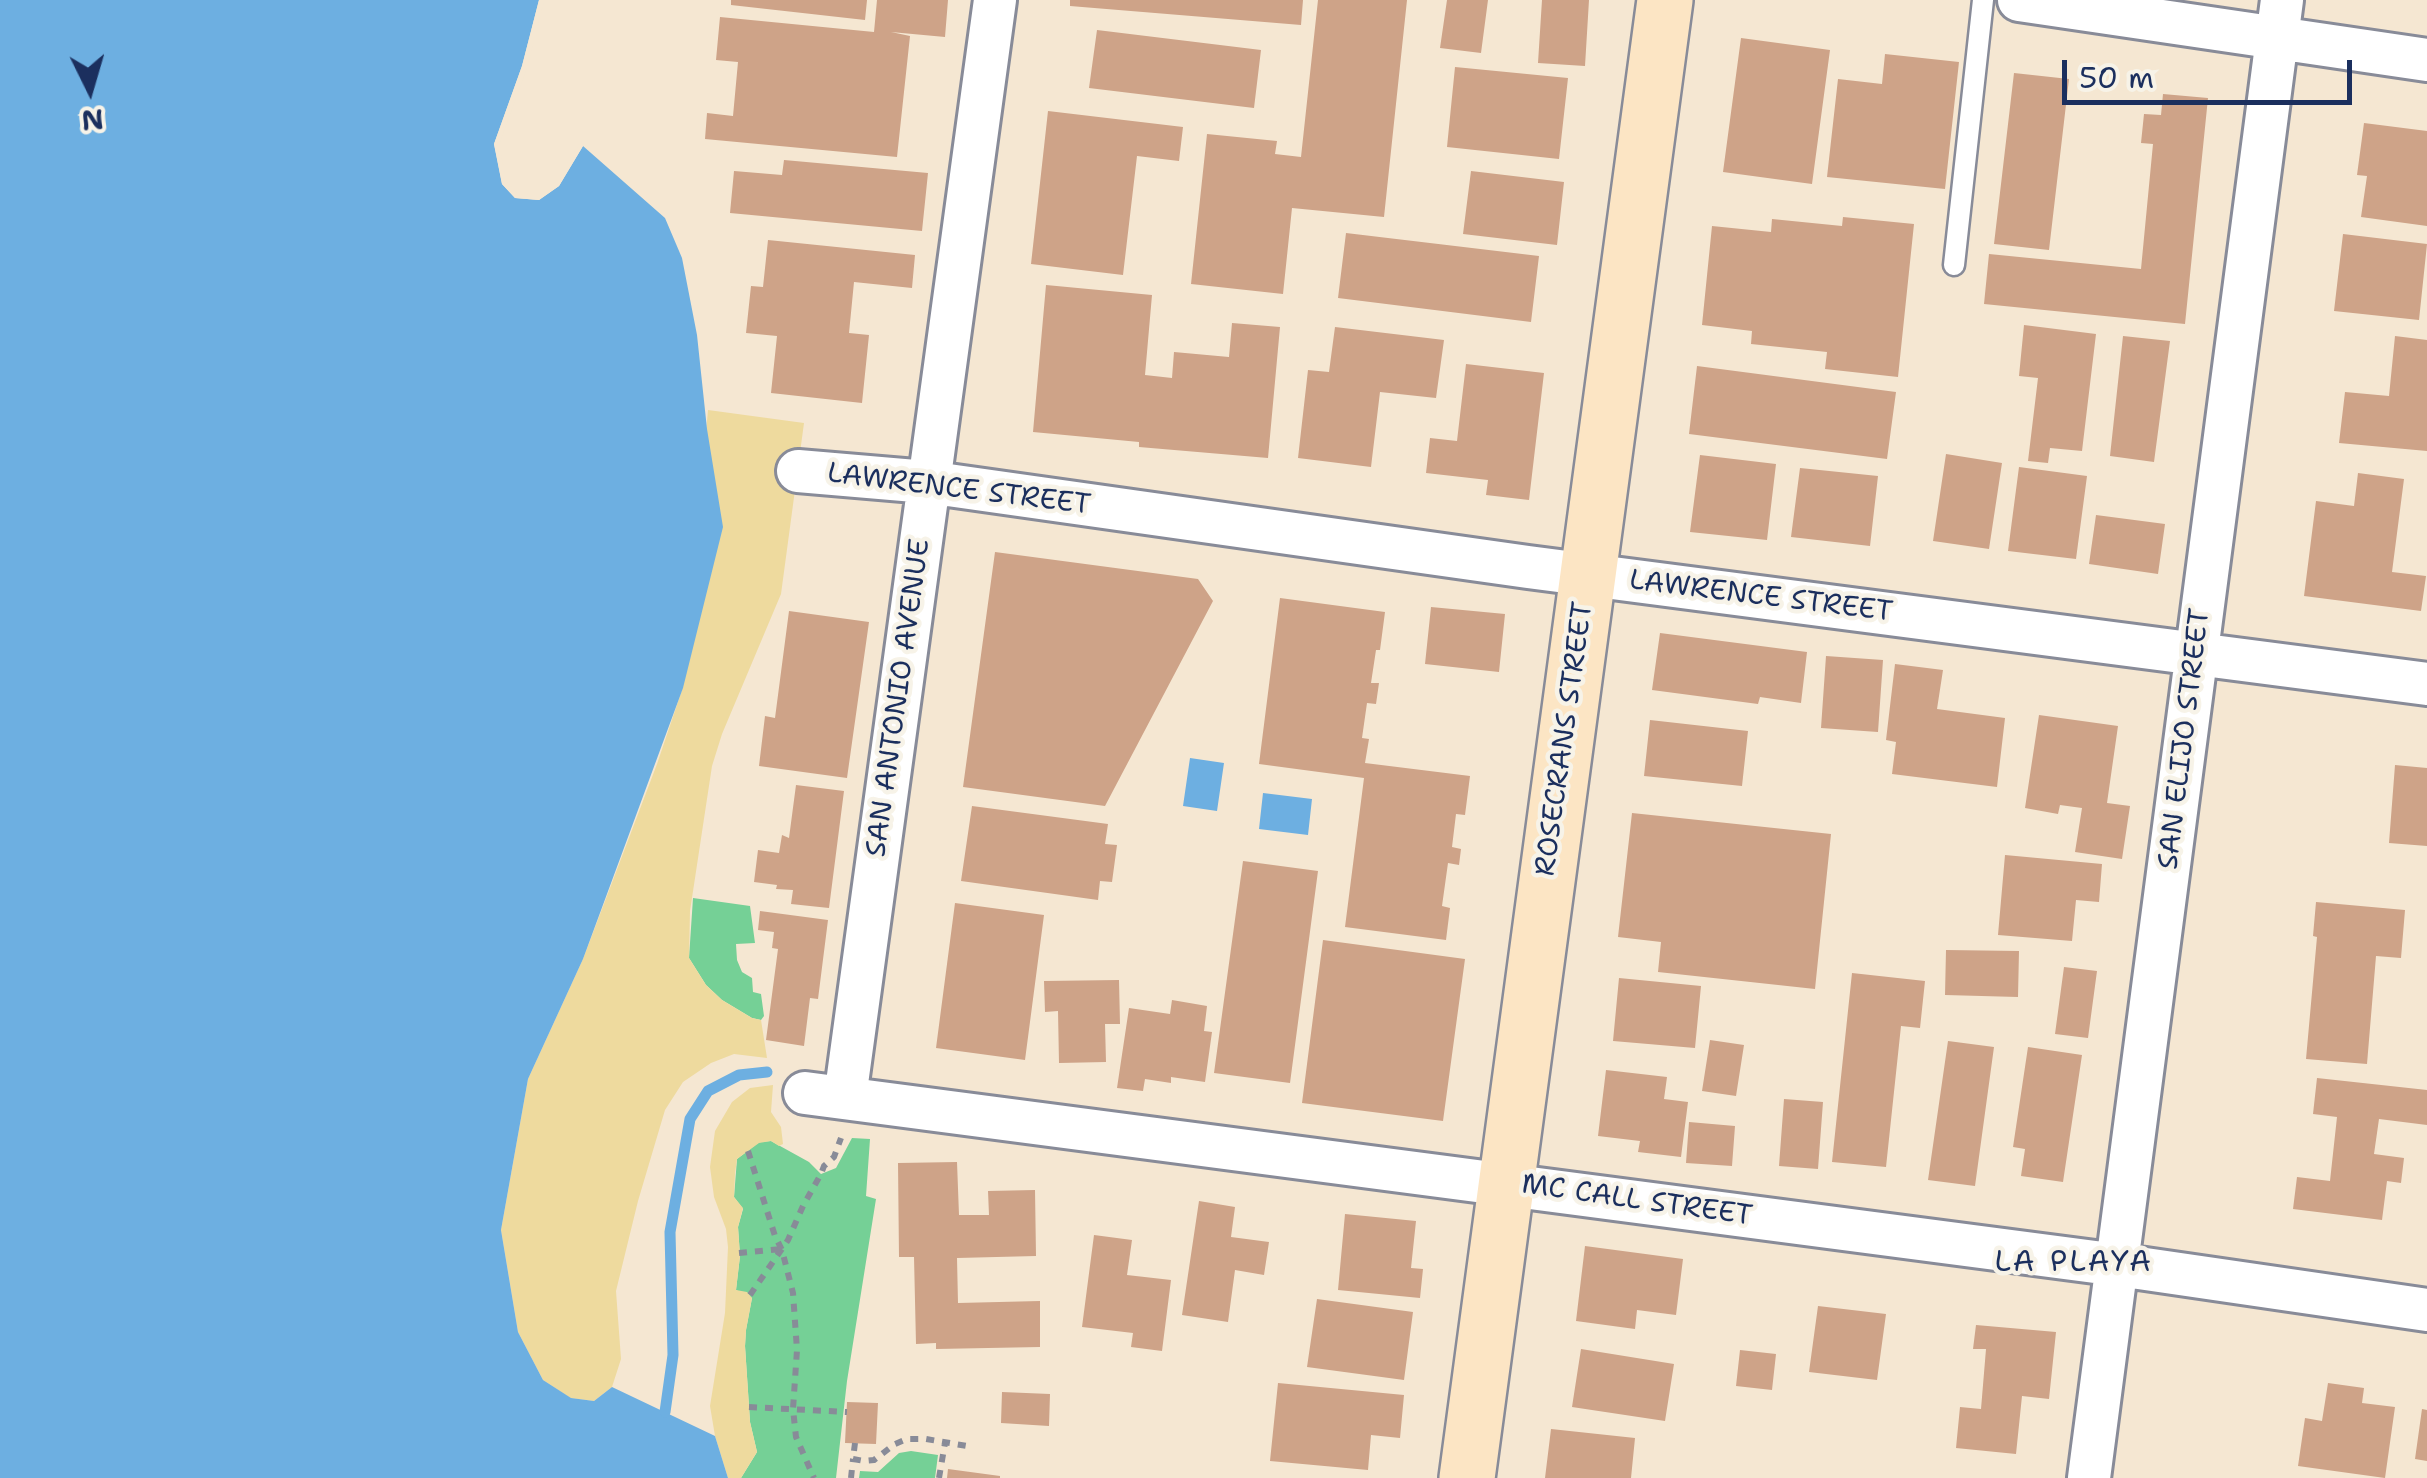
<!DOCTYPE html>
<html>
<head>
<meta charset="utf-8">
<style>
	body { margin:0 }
	#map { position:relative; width:2427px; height:1478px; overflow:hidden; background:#f5e7d2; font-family:"Shantell Sans",sans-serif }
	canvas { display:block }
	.north { position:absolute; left:40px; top:40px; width:100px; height:100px; -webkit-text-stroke:8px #f7f3e8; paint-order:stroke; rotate:175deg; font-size:28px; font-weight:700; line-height:40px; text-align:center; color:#1b2f5e }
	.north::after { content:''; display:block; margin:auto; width:35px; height:45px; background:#1b2f5e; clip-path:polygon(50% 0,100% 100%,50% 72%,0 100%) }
	.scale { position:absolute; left:2062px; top:60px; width:290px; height:45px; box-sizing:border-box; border:5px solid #1b2f5e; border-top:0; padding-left:12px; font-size:30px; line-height:35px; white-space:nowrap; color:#1b2f5e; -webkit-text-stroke:8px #f7f3e8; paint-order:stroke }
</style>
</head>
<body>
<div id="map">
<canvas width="2427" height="1478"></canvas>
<div class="north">N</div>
<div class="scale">50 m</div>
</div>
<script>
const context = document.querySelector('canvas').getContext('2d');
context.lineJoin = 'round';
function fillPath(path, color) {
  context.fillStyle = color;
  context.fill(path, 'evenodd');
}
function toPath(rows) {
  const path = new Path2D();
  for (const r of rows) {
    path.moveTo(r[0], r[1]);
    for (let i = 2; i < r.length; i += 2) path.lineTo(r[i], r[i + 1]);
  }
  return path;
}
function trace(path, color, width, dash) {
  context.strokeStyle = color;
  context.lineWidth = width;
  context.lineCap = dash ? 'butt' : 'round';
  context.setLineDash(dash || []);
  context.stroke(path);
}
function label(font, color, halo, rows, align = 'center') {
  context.font = font + ' "Shantell Sans",sans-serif';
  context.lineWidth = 9;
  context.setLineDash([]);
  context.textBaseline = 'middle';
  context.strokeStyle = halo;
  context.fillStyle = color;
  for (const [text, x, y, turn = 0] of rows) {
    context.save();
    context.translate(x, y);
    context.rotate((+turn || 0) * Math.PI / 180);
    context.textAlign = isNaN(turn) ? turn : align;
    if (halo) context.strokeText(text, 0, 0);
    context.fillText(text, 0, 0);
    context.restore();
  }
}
fillPath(toPath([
	[693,898,750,906,755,943,736,944,737,960,742,972,752,978,753,992,761,994,764,1016,761,1020,752,1018,722,1000,706,985,689,958],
	[852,1138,870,1139,866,1196,876,1199,847,1381,836,1478,741,1478,757,1452,750,1422,745,1346,746,1330,752,1298,736,1290,740,1256,738,1227,743,1209,734,1197,737,1159,759,1142,771,1141,809,1162,821,1174,836,1168],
	[911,1451,938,1455,935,1478,859,1478,860,1471,878,1472,899,1453]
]), '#75d096');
fillPath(toPath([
	[708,410,804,423,781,594,722,734,712,766,690,911,689,958,706,985,722,1000,752,1018,761,1020,767,1058,734,1054,711,1063,683,1082,665,1110,638,1201,616,1291,621,1359,612,1387,594,1401,570,1398,543,1380,518,1332,501,1230,528,1079,583,959,657,764,683,687],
	[773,1085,771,1112,781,1127,783,1144,779,1146,771,1141,759,1143,737,1159,735,1174,734,1197,743,1208,738,1227,740,1256,736,1290,747,1292,752,1298,746,1330,745,1346,750,1422,757,1452,741,1478,728,1478,715,1436,710,1406,725,1313,728,1247,726,1229,714,1197,710,1167,715,1131,732,1102,750,1088]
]), '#eeda9e');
fillPath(toPath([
	[0,0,539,0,522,66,494,144,502,184,515,198,539,200,559,186,583,146,665,218,682,258,697,335,707,429,723,527,683,688,583,959,528,1079,501,1230,518,1332,543,1380,571,1398,594,1401,612,1387,715,1436,728,1478,0,1478],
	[1190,758,1224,763,1217,811,1183,806],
	[1263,793,1312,799,1308,835,1259,829]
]), '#6dafe1');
fillPath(toPath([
	[539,0,544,1,527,68,499,145,507,182,517,193,538,195,556,182,581,141,583,146,559,186,539,200,515,198,502,184,494,144,522,66]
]), '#f5e7d2');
trace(toPath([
	[665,1412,673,1355,670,1232,690,1119,708,1091,739,1075,767,1072]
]), '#6dafe1', 11);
fillPath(toPath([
	[731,0,867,0,865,20,731,5],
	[877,0,948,0,945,37,891,32,910,36,897,157,705,139,707,113,733,116,738,62,716,60,720,17,874,32],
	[1070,0,1303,0,1301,25,1070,6],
	[1318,0,1407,0,1384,217,1292,208,1283,294,1191,284,1207,134,1277,141,1275,154,1301,157],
	[1447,0,1488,0,1481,53,1440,48],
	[1542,0,1589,0,1585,66,1538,63],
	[1097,30,1261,50,1254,108,1089,88],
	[1741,38,1830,50,1812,184,1723,172],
	[1885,54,1959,62,1945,189,1827,177,1838,79,1882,84],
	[1455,67,1568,78,1559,159,1447,147],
	[2014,73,2069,79,2049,250,1994,244],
	[2163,94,2208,98,2185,324,1984,304,1989,254,2141,269,2153,144,2141,143,2144,114,2161,115],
	[1048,111,1183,127,1179,161,1137,156,1123,275,1031,264],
	[2364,123,2427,131,2427,226,2361,217,2367,176,2357,175],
	[784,160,928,173,922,231,730,213,734,171,782,175],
	[1471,171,1564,182,1557,245,1463,234],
	[1843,217,1914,224,1898,377,1825,369,1827,352,1751,344,1752,331,1702,325,1712,226,1771,232,1772,219,1842,226],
	[1346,233,1539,256,1531,322,1338,298],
	[2343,234,2427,244,2419,320,2334,311],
	[768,240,915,255,912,288,854,282,849,333,869,335,862,403,771,393,777,336,746,333,751,286,763,287],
	[1046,285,1152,295,1145,375,1172,378,1174,352,1229,357,1232,323,1280,327,1268,458,1139,447,1139,442,1033,432],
	[2024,325,2096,334,2082,451,2050,448,2048,463,2028,461,2038,378,2019,376],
	[1335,327,1444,340,1436,398,1380,392,1371,467,1298,458,1308,370,1329,372],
	[2123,336,2170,341,2154,462,2110,456],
	[2395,336,2427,340,2427,451,2339,443,2345,392,2389,396],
	[1466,364,1544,373,1529,500,1486,495,1488,480,1426,473,1430,438,1457,441],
	[1697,366,1896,392,1887,459,1689,434],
	[1946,454,2002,463,1989,549,1933,541],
	[1700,455,1776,464,1767,540,1690,532],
	[2019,467,2087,476,2076,559,2008,551],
	[1800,468,1878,476,1870,546,1791,537],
	[2358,473,2404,479,2392,572,2426,576,2421,611,2304,596,2316,501,2354,506],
	[2096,515,2165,524,2158,574,2089,564],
	[995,552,1198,579,1213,601,1105,806,963,787],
	[1280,598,1385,612,1380,650,1376,650,1371,683,1379,683,1376,704,1367,703,1362,738,1369,739,1365,763,1470,776,1465,815,1456,814,1452,847,1461,849,1459,865,1448,863,1442,906,1450,908,1446,940,1345,927,1364,778,1259,764],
	[1431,607,1505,614,1499,672,1425,664],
	[789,611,869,622,847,778,759,766,765,716,775,718],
	[1660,633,1807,652,1801,703,1760,697,1758,704,1652,690],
	[1826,656,1883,660,1878,732,1821,728],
	[1895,664,1943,670,1937,709,2005,718,1997,787,1892,774,1896,742,1886,740],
	[2039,715,2118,726,2107,803,2130,806,2122,859,2075,852,2082,808,2060,805,2058,814,2025,808],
	[1650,720,1748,731,1742,786,1644,776],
	[2395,765,2427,768,2427,846,2389,843],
	[796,785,844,791,829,908,791,904,793,890,776,889,777,885,754,882,758,850,779,853,782,835,789,838],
	[972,806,1108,824,1105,844,1117,845,1112,882,1100,881,1098,900,961,881],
	[1632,813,1831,834,1815,989,1658,972,1661,942,1618,937],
	[2005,855,2102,864,2099,902,2076,900,2072,941,1998,935],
	[1243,861,1318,871,1290,1083,1214,1073],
	[2316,902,2405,910,2401,958,2376,956,2367,1064,2306,1059,2317,937,2313,936],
	[955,903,1044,915,1025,1060,936,1048],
	[760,911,828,920,818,999,810,998,804,1046,766,1040,778,949,772,948,774,932,758,930],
	[1323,940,1465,959,1443,1121,1302,1103],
	[1946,950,2019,951,2018,997,1945,995],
	[2064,967,2097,971,2088,1038,2055,1034],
	[1852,973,1925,981,1920,1028,1901,1026,1886,1167,1832,1162],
	[1619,978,1701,986,1695,1048,1613,1041],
	[1119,980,1120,1024,1105,1024,1106,1062,1059,1063,1058,1011,1045,1012,1044,981],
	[1172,1000,1207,1006,1204,1031,1212,1032,1205,1082,1171,1077,1171,1083,1145,1079,1143,1091,1117,1088,1129,1008,1170,1014],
	[1710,1040,1744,1045,1736,1096,1702,1091],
	[1948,1041,1994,1047,1975,1186,1928,1180],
	[2028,1047,2082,1055,2063,1182,2021,1176,2025,1149,2013,1147],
	[1606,1070,1667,1077,1664,1099,1688,1102,1681,1157,1638,1152,1640,1141,1598,1136],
	[2317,1078,2427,1090,2427,1125,2379,1119,2374,1154,2404,1158,2401,1183,2387,1181,2382,1220,2293,1209,2297,1177,2330,1181,2337,1117,2313,1114],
	[1784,1099,1823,1102,1818,1169,1779,1166],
	[1689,1122,1735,1126,1732,1166,1686,1163],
	[957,1162,959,1215,989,1215,988,1191,1035,1190,1036,1256,957,1258,958,1303,1040,1301,1040,1347,936,1349,936,1343,916,1344,914,1257,899,1257,898,1163],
	[1199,1201,1235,1207,1231,1237,1269,1242,1264,1275,1235,1270,1228,1322,1182,1315],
	[1345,1214,1416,1221,1411,1268,1423,1269,1420,1298,1338,1290],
	[1094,1235,1132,1240,1127,1275,1171,1280,1162,1351,1131,1347,1133,1333,1082,1327],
	[1585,1246,1683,1259,1676,1315,1637,1310,1635,1329,1576,1321],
	[1317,1299,1413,1312,1404,1380,1307,1367],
	[1818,1306,1886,1314,1877,1380,1809,1372],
	[1976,1325,2056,1332,2049,1399,2022,1396,2016,1454,1956,1448,1960,1407,1981,1409,1986,1349,1973,1349],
	[1581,1349,1674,1364,1665,1421,1572,1407],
	[1740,1350,1776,1354,1772,1390,1736,1386],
	[1278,1383,1404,1395,1400,1438,1371,1435,1368,1470,1270,1461],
	[2328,1383,2364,1388,2362,1403,2395,1407,2385,1478,2298,1466,2305,1418,2322,1421],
	[1002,1392,1050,1394,1049,1426,1001,1423],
	[847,1402,878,1403,876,1444,845,1443],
	[2422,1409,2427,1410,2427,1461,2415,1459],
	[1551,1429,1635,1438,1631,1478,1545,1478],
	[948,1469,1000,1476,1000,1478,947,1478]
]), '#cea388');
const lane = toPath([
	[1954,265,1983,0]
]);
const street = toPath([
	[2019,0,2427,60],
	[798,471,927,482,1528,567,2427,684],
	[805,1093,2118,1265,2427,1310],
	[845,1098,995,0],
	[2089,1478,2282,0]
]);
const secondary = toPath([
	[1467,1478,1665,0]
]);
trace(lane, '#888b98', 25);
trace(street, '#888b98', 48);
trace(secondary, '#888b98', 60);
trace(toPath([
	[748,1151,775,1236,782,1250,793,1293,797,1350,793,1409,796,1437,814,1478],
	[739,1253,781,1249],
	[750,1295,788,1240,803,1206,821,1174,824,1166,834,1157,841,1138],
	[749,1407,847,1412],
	[855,1443,853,1459,864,1461,874,1460,895,1444,907,1439,926,1439,967,1446],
	[851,1478,853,1459],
	[939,1478,945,1443]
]), '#888b98', 6, [8, 8]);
trace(lane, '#fff', 20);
trace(street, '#fff', 42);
trace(secondary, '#fce5c4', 55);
label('28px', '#1b2f5e', '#f7f3e8', [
	["LAWRENCE STREET",959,490,7],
	["LAWRENCE STREET",1761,597,7],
	["SAN ANTONIO AVENUE",899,698,-82],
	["ROSECRANS STREET",1565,739,-82],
	["SAN ELIJO STREET",2185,739,-83],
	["MC CALL STREET",1637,1201,8]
]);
context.letterSpacing = '2.5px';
label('30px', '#1b2f5e', '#f7f3e8', [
	["LA PLAYA",2074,1263]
]);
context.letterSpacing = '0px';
</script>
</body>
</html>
